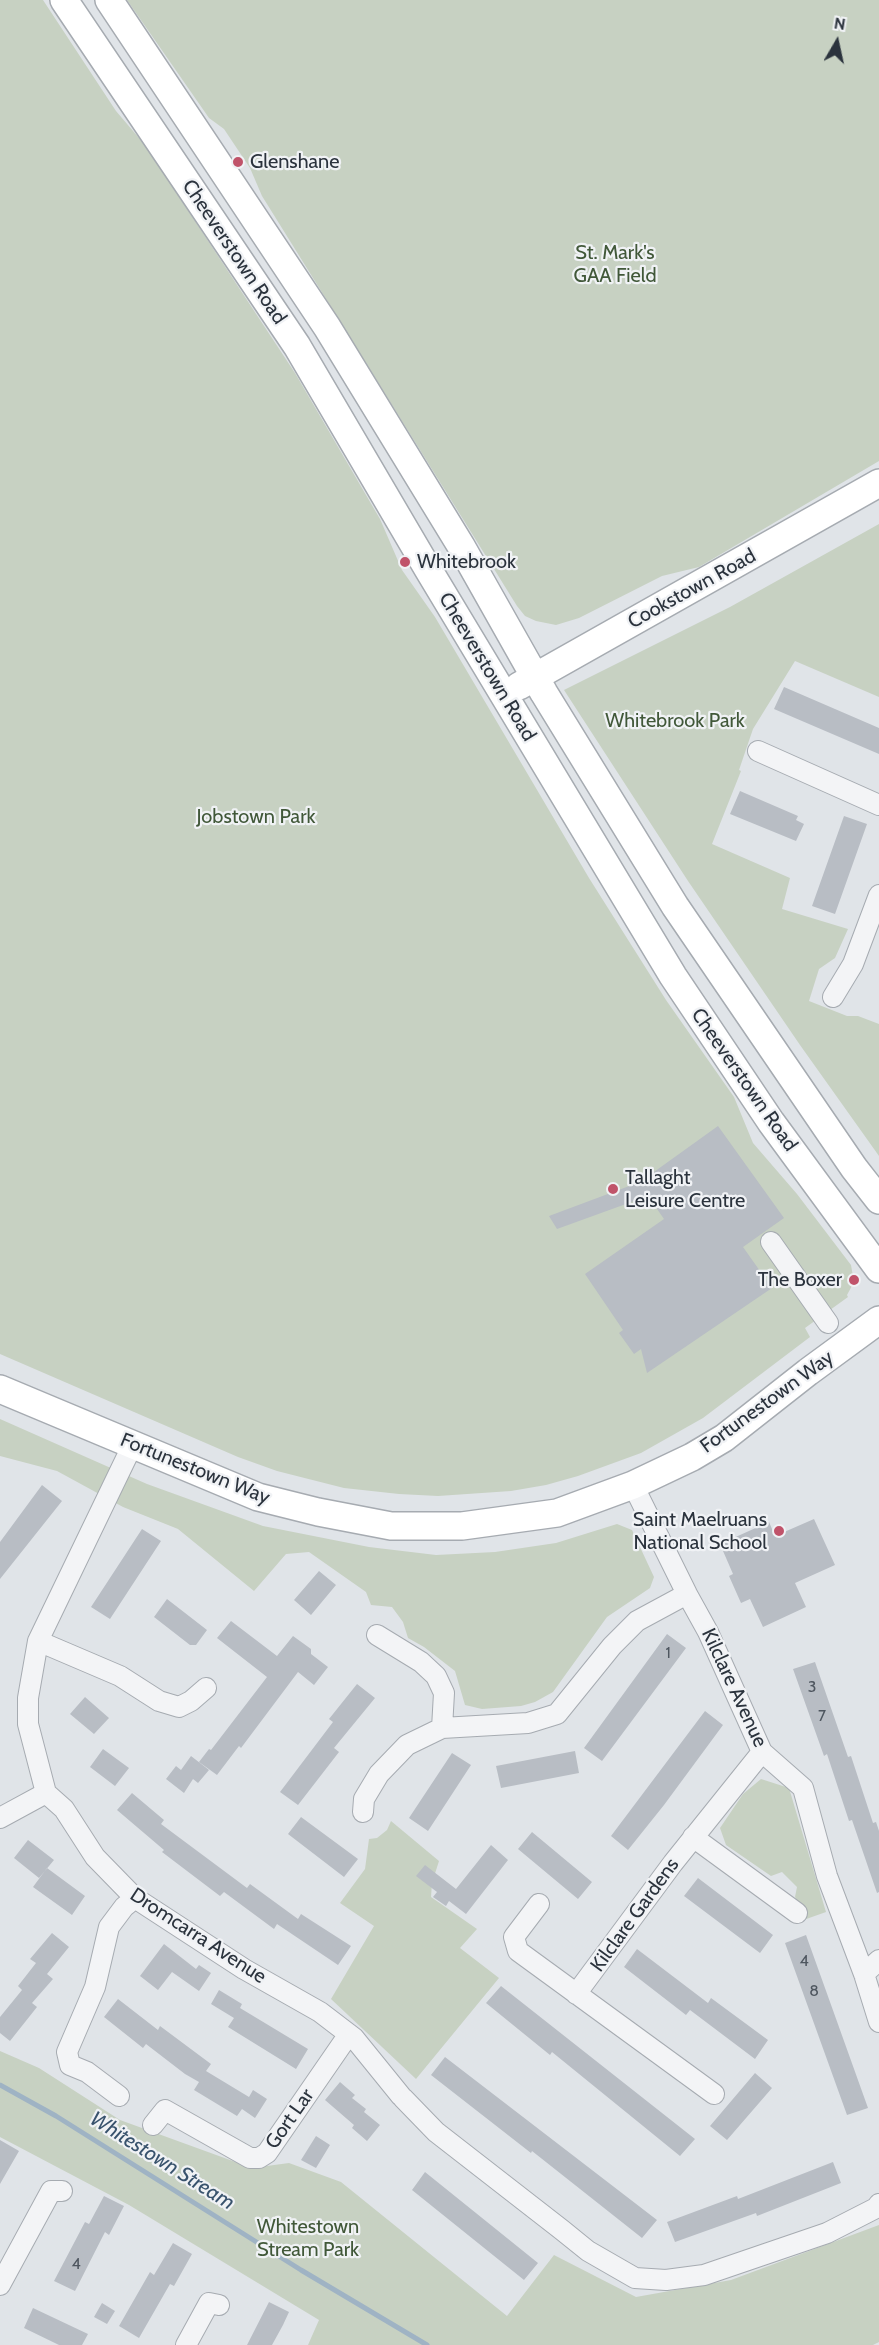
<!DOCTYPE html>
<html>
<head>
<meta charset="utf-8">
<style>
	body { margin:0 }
	#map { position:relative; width:879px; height:2345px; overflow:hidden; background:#e0e4e8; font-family:Cabin,sans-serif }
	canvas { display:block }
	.north { position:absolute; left:807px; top:12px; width:60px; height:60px; -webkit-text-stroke:4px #f0f2f5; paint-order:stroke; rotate:9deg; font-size:16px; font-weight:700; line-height:24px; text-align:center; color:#2b333d }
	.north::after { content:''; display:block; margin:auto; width:21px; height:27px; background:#2b333d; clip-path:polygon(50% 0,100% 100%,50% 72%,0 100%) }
</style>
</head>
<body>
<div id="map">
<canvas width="879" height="2345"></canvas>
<div class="north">N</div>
</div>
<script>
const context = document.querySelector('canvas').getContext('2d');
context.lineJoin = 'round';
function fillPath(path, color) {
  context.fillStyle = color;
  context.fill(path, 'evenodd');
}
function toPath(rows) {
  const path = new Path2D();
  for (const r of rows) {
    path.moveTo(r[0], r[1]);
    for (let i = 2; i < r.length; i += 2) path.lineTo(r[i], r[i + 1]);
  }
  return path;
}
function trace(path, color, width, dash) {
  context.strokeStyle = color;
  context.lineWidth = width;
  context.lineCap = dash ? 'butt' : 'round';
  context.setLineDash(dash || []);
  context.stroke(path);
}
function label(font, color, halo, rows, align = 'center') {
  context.font = font + ' Cabin,sans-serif';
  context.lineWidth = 4.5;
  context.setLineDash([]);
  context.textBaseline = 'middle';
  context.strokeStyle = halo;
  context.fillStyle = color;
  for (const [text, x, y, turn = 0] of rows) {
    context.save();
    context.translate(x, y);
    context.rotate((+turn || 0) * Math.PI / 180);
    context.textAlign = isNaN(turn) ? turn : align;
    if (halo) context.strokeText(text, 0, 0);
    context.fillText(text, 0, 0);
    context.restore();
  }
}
fillPath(toPath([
	[0,0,43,0,116,111,145,145,295,373,380,519,402,570,435,617,589,878,666,1000,734,1097,753,1143,797,1194,851,1265,854,1282,847,1295,848,1297,805,1328,810,1337,703,1418,641,1453,578,1476,546,1485,511,1491,438,1496,399,1494,344,1488,277,1471,238,1457,0,1354],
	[127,0,879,0,879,461,699,567,662,576,579,618,556,625,536,621,525,616,517,606,262,196,250,168,224,129,209,118],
	[879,524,879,697,795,661,753,729,739,770,741,771,712,844,790,878,782,909,848,929,835,958,819,969,809,1001,847,1016,858,1016,879,1024,879,1156,800,1045,688,881,564,690,730,607],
	[0,1419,147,1484,263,1526,369,1547,436,1555,495,1552,556,1543,617,1524,632,1530,654,1577,650,1588,607,1617,553,1692,535,1702,521,1706,482,1709,465,1705,455,1671,424,1647,408,1638,403,1622,392,1607,371,1605,366,1592,309,1552,286,1554,254,1591,178,1529,123,1507,57,1471,0,1456],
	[761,1779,789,1788,826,1912,795,1923,802,1911,795,1897,797,1887,782,1872,771,1876,726,1845,720,1828,743,1794],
	[391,1821,439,1861,432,1883,431,1897,477,1929,460,1948,499,1978,416,2079,331,1999,374,1926,340,1903,365,1869,369,1839,377,1838,387,1830],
	[0,2051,39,2068,120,2120,252,2168,289,2163,341,2182,507,2316,554,2255,636,2297,731,2280,879,2225,879,2342,873,2345,308,2345,319,2320,129,2205,0,2137]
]), '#c7d1c2');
trace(toPath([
	[0,2085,56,2116,301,2270,427,2345]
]), '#9fb3c4', 5);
fillPath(toPath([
	[784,687,879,728,879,754,774,709],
	[740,791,798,816,796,820,804,824,796,841,730,814],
	[844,816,867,824,835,914,812,906],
	[718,1126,784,1218,743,1247,772,1288,647,1373,641,1349,634,1354,619,1333,623,1330,585,1274,664,1219,648,1196,557,1229,549,1216,640,1182],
	[42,1485,62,1501,0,1579,0,1542],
	[814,1519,835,1565,795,1583,806,1607,763,1627,750,1599,741,1603,729,1576,733,1574,720,1544,769,1522,775,1536],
	[142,1529,161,1541,110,1619,91,1607],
	[319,1571,336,1585,311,1615,294,1600],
	[167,1599,207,1630,196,1645,190,1645,154,1617],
	[231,1621,277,1656,293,1636,311,1649,311,1654,328,1667,314,1685,298,1672,241,1748,239,1746,217,1775,199,1762,209,1749,211,1750,267,1677,217,1638],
	[667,1634,686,1648,602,1761,584,1748],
	[815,1662,848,1757,851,1756,873,1823,876,1822,879,1831,879,1892,877,1893,852,1820,849,1821,827,1754,824,1756,793,1669],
	[357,1684,375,1698,334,1748,339,1752,298,1805,280,1792,333,1722,329,1719],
	[85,1697,109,1718,94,1734,70,1714],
	[705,1711,723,1725,664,1805,628,1850,611,1836],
	[103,1749,129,1768,115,1786,90,1767],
	[575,1751,579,1773,501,1788,496,1766],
	[452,1753,471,1765,428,1831,409,1818],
	[191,1756,209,1770,198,1783,193,1779,184,1793,166,1779,176,1766,181,1770],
	[132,1793,164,1820,161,1824,247,1888,250,1884,298,1919,301,1914,351,1946,338,1965,277,1924,274,1929,224,1892,220,1896,162,1852,164,1850,117,1810],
	[301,1817,358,1859,344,1877,288,1834],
	[532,1832,592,1882,578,1899,518,1849],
	[28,1840,54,1860,39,1878,14,1858],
	[491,1845,508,1860,466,1914,449,1901,446,1906,433,1897,437,1892,416,1876,425,1865,456,1889],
	[47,1868,85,1896,72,1915,33,1887],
	[698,1878,773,1935,760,1953,684,1896],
	[52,1933,69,1947,47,1974,53,1979,32,2003,37,2007,10,2041,0,2033,0,2017,22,1990,18,1986,36,1963,30,1959],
	[806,1935,868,2108,847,2115,785,1943],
	[164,1944,196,1969,199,1965,211,1973,199,1991,172,1972,158,1990,140,1976],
	[637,1949,708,2003,711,1998,768,2040,755,2059,690,2010,686,2015,624,1967],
	[501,1986,695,2139,680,2156,552,2052,550,2055,486,2003],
	[219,1990,242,2004,238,2012,240,2008,308,2049,296,2069,228,2027,234,2018,211,2004],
	[118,1999,158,2030,160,2026,211,2064,206,2071,249,2097,253,2090,267,2099,255,2118,242,2109,237,2116,194,2090,199,2082,185,2074,146,2044,143,2048,104,2017],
	[445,2057,657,2220,642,2238,532,2151,531,2153,431,2075],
	[755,2073,772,2088,727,2140,710,2126],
	[340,2082,355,2095,352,2098,366,2109,364,2112,380,2125,367,2141,352,2128,354,2125,325,2100],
	[316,2136,330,2145,316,2168,301,2160],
	[0,2140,19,2151,0,2184],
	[833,2162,841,2183,757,2216,756,2213,675,2242,667,2222,737,2196,738,2199],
	[425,2172,538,2263,524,2280,412,2190],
	[104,2196,124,2206,109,2235,105,2232,75,2291,54,2281,85,2222,89,2224],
	[173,2243,192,2254,174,2286,170,2284,139,2338,119,2326,150,2272,154,2275],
	[269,2302,289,2312,283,2325,272,2345,247,2345],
	[102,2303,115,2311,107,2324,94,2317],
	[33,2308,88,2334,82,2345,59,2345,24,2328]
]), '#b8bdc4');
const street = toPath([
	[758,751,879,805],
	[833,997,853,964,879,895],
	[771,1242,828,1323],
	[133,1444,38,1641,28,1698,28,1724,46,1793,64,1809,95,1857,135,1898,244,1969,320,2012,354,2038,401,2096],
	[633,1485,687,1594,708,1632,762,1752,803,1788,827,1876,864,1974,879,2022],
	[377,1635,421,1662,436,1676,444,1693,442,1728],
	[38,1641,120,1676,159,1701,179,1707,191,1701,206,1688],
	[363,1812,364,1799,379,1774,407,1745,442,1728,528,1723,557,1714,612,1646,637,1621,687,1594],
	[0,1818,46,1793],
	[693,1837,797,1913],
	[539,1904,514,1937,518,1951,714,2094],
	[864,1974,879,1960],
	[576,1994,673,1863,762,1752],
	[119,2096,87,2072,70,2065,67,2052,95,1987,109,1927,124,1907,135,1898],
	[403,2098,436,2132,562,2230,588,2251,635,2278,666,2280,704,2275,827,2233,876,2208,879,2204],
	[153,2125,165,2110,250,2158,259,2158,267,2153,349,2034],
	[0,2285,51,2191,62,2191],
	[186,2345,209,2303,219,2305]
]);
const secondary = toPath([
	[64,0,297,346,428,569,673,976,771,1122,879,1269],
	[109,0,327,327,461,546,544,693,675,906,854,1168,879,1200],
	[519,686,879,483],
	[0,1389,258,1497,318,1512,391,1526,462,1526,557,1513,633,1485,692,1457,724,1438,808,1372,879,1320]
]);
trace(street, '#a6abb1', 22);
trace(secondary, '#a6abb1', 30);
trace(street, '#f3f4f6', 20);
trace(secondary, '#fff', 27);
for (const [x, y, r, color] of [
	[238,162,6,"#c0536a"],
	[405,562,6,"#c0536a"],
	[613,1189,6,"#c0536a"],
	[854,1280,6,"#c0536a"],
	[779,1531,6,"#c0536a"]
]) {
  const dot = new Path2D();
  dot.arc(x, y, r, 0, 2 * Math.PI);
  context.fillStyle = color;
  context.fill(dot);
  trace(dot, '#f0f2f5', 2);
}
label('16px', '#4e565f', null, [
	["1",668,1653],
	["3",812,1687],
	["7",822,1716],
	["4",804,1961],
	["8",814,1991],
	["4",76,2264]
]);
label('20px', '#2b333d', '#f0f2f5', [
	["Glenshane",250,162],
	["Whitebrook",417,562],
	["Tallaght",625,1178],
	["Leisure Centre",625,1201],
	["The Boxer",842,1280,"right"],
	["Saint Maelruans",767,1520,"right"],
	["National School",767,1543,"right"]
], 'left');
label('20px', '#2b333d', '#f0f2f5', [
	["Cheeverstown Road",234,252,56],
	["Cookstown Road",692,589,-29],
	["Cheeverstown Road",487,667,59],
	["Cheeverstown Road",744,1080,55],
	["Fortunestown Way",767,1402,-36],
	["Fortunestown Way",195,1469,22],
	["Kilclare Avenue",734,1688,65],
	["Kilclare Gardens",635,1915,-54],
	["Dromcarra Avenue",198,1936,33],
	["Gort Lar",290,2119,-55]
]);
label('20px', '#415839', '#f0f2f5', [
	["St. Mark's",615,253],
	["GAA Field",615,276],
	["Whitebrook Park",675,721],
	["Jobstown Park",256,817],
	["Whitestown",308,2227],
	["Stream Park",308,2250]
]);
label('italic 21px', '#39536d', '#f0f2f5', [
	["Whitestown Stream",162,2161,32]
]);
</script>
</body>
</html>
